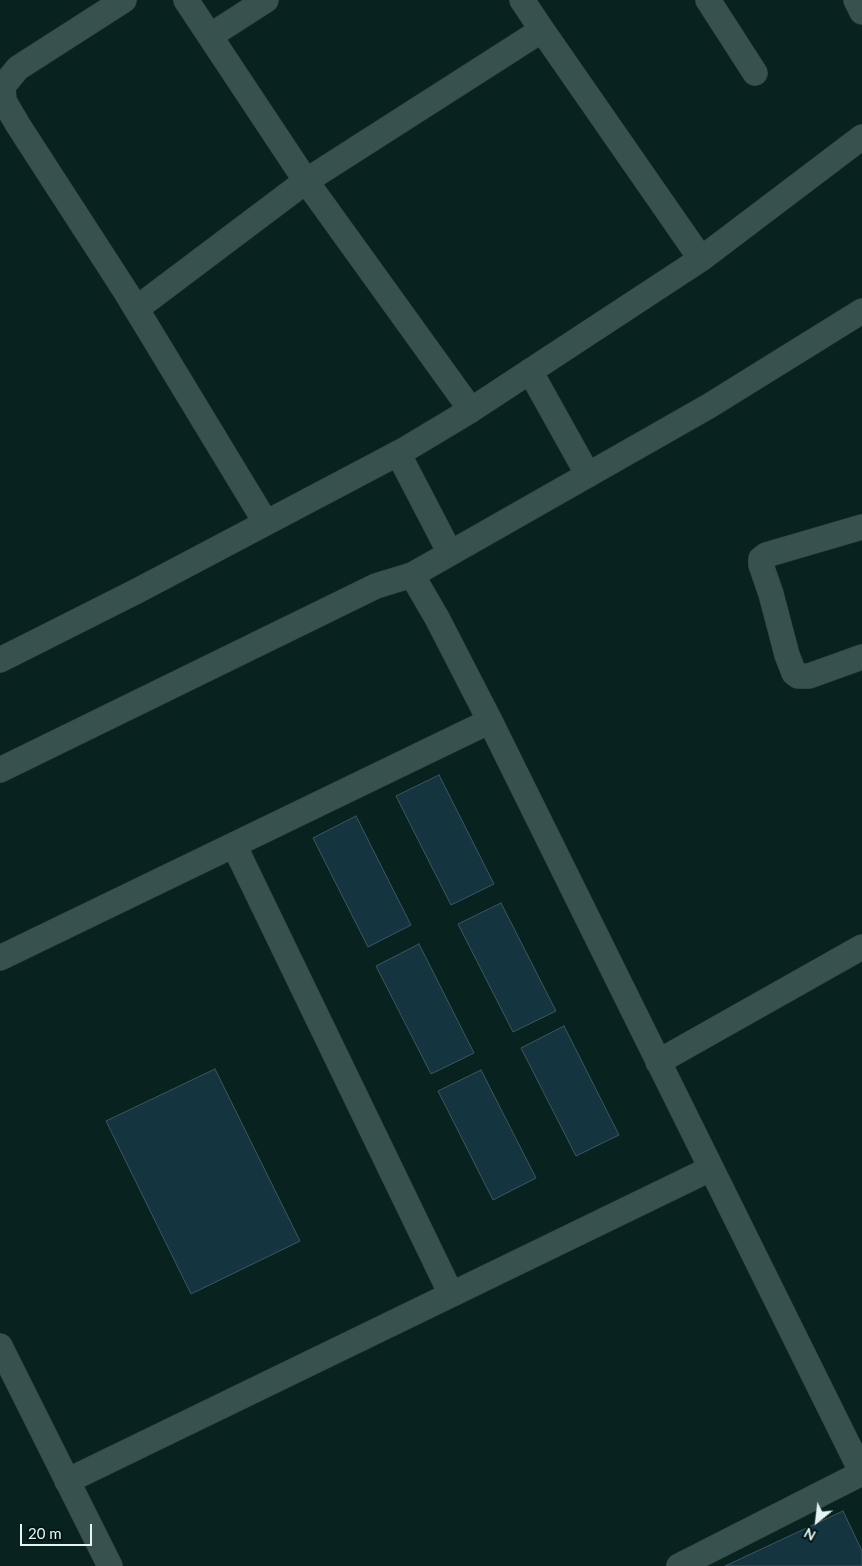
<!DOCTYPE html>
<html>
<head>
<meta charset="utf-8">
<style>
	body { margin:0 }
	#map { position:relative; width:862px; height:1566px; overflow:hidden; background:#082220; font-family:Lato,sans-serif }
	canvas { display:block }
	.north { position:absolute; left:792px; top:1496px; width:50px; height:50px; -webkit-text-stroke:4px #011817; paint-order:stroke; rotate:209deg; font-size:14px; font-weight:700; line-height:20px; text-align:center; color:#e6f5f3 }
	.north::after { content:''; display:block; margin:auto; width:18px; height:22px; background:#e6f5f3; clip-path:polygon(50% 0,100% 100%,50% 72%,0 100%) }
	.scale { position:absolute; left:20px; top:1524px; width:72px; height:22px; box-sizing:border-box; border:2px solid #e6f5f3; border-top:0; padding-left:6px; font-size:15px; line-height:18px; white-space:nowrap; color:#e6f5f3; -webkit-text-stroke:4px #011817; paint-order:stroke }
</style>
</head>
<body>
<div id="map">
<canvas width="862" height="1566"></canvas>
<div class="north">N</div>
<div class="scale">20 m</div>
</div>
<script>
const ctx = document.querySelector('canvas').getContext('2d');
ctx.lineJoin = 'round';
function paint(path, color) { ctx.fillStyle = color; ctx.fill(path, 'evenodd'); }
const toPath = rows => new Path2D(rows.map(r => 'M' + r).join(''));
function stroke(path, color, width, dash) { ctx.strokeStyle = color; ctx.lineWidth = width; ctx.lineCap = dash ? 'butt' : 'round'; ctx.setLineDash(dash || []); ctx.stroke(path); }
const building = toPath([
	[439,775,494,884,451,905,396,796,439,775],
	[356,816,411,925,368,947,313,838,356,816],
	[501,903,556,1011,513,1032,458,924,501,903],
	[419,944,474,1053,431,1074,376,966,419,944],
	[564,1026,619,1135,576,1156,521,1048,564,1026],
	[215,1069,300,1241,191,1294,106,1121,215,1069],
	[481,1070,536,1178,493,1200,438,1091,481,1070],
	[843,1511,862,1551,862,1566,725,1566,843,1511]
]);
const minor = toPath([
	[124,0,18,68,3,86,4,101,18,125,126,292,266,523],
	[186,0,306,181,471,410],
	[708,0,755,73],
	[856,0,862,12],
	[542,30,701,259],
	[210,36,266,0],
	[136,309,306,181,542,30,522,0],
	[530,371,588,475],
	[398,453,450,553],
	[862,527,766,555,761,559,761,565,771,594,787,655,794,673,798,676,809,676,862,657],
	[412,575,709,406,862,311],
	[0,660,137,591,406,449,471,410,701,259,862,137],
	[0,770,376,586,412,575,437,618,490,721,862,1473],
	[234,845,451,1294],
	[0,958,490,721],
	[658,1062,862,947],
	[0,1346,110,1566],
	[67,1481,710,1169],
	[679,1566,862,1473]
]);
paint(building, '#143540');
stroke(building, '#3f565e', 1);
stroke(minor, '#2e3a39', 26);
stroke(minor, '#37514e', 25);
</script>
</body>
</html>
